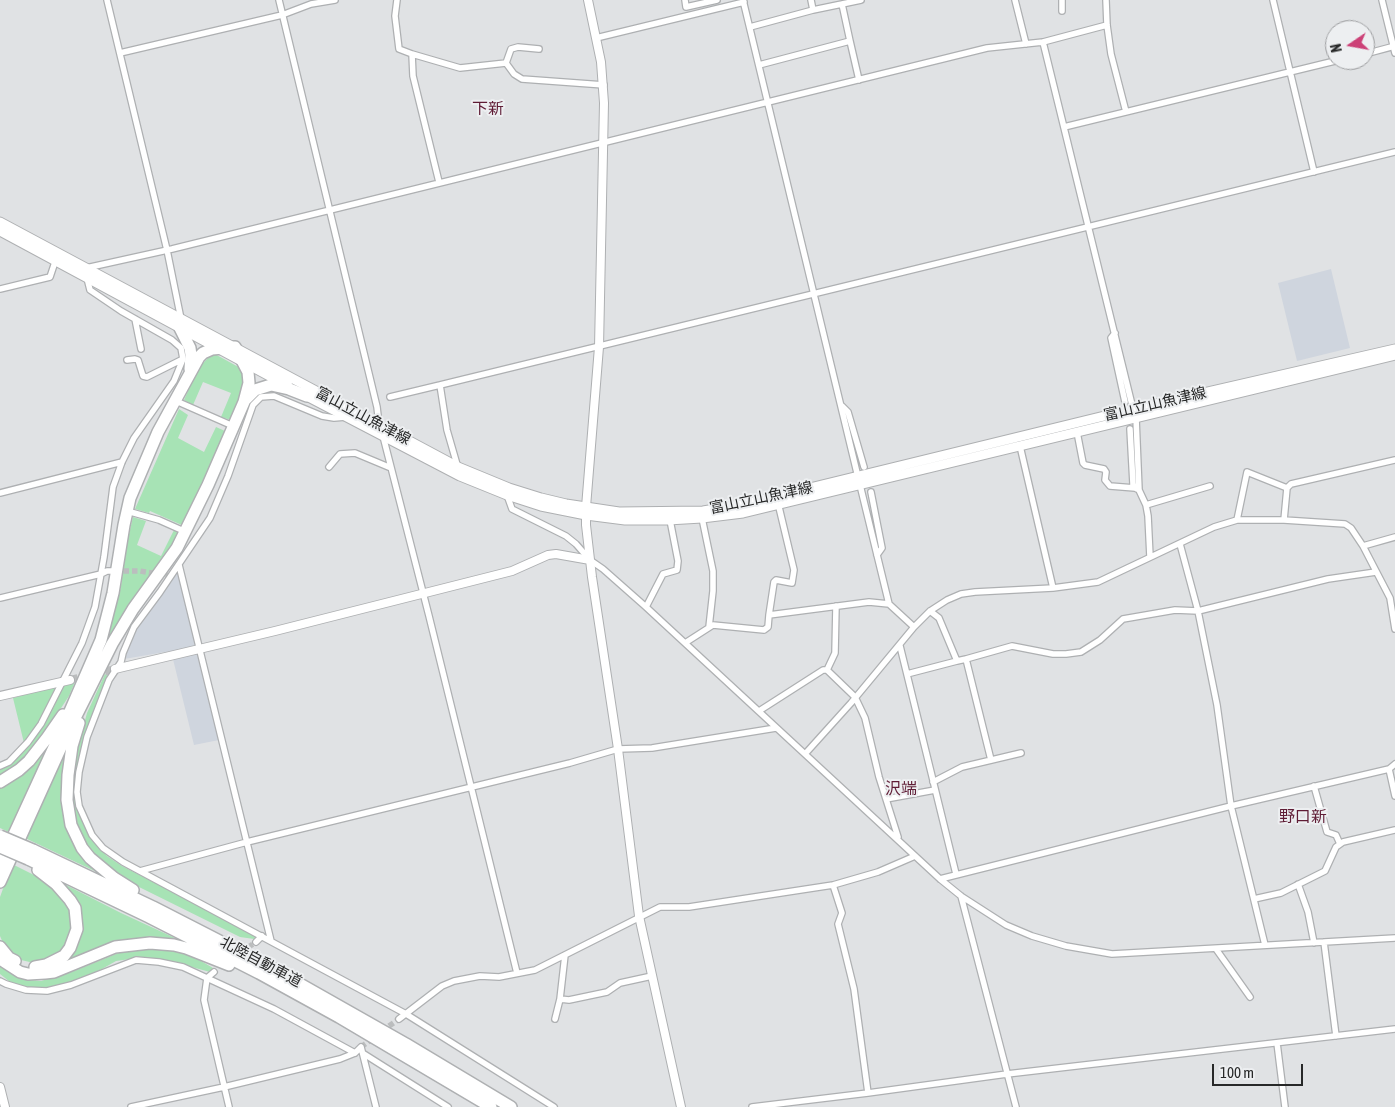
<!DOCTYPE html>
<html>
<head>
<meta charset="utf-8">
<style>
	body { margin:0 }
	#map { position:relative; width:1395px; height:1107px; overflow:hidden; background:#e0e2e4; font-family:"Asap Condensed",sans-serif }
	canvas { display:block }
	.north { position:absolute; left:1325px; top:20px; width:50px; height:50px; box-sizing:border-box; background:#edeff1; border:1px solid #9e9fa1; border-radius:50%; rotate:258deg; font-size:14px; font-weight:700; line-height:20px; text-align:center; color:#272828 }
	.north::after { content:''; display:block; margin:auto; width:18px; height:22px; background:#cc4177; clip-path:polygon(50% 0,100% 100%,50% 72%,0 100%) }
	.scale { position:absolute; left:1212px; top:1064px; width:91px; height:22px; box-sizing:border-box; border:2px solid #272828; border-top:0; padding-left:6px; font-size:15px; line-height:18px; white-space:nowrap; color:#272828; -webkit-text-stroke:4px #edeff1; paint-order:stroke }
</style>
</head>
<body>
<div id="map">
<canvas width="1395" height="1107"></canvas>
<div class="north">N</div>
<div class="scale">100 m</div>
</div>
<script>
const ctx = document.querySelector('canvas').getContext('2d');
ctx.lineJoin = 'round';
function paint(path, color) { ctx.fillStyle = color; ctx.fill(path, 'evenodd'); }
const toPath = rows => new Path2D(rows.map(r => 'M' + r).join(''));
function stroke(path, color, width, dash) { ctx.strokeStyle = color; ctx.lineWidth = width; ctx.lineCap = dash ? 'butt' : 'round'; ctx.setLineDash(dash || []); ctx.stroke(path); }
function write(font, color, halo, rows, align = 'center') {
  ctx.font = font + ' "Asap Condensed","Noto Sans JP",sans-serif'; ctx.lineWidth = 4; ctx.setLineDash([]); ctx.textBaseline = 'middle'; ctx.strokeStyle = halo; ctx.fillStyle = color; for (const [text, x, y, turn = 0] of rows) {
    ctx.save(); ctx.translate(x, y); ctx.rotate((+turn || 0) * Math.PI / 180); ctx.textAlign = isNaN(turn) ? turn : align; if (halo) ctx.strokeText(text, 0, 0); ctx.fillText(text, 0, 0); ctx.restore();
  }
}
const built = toPath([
	[1331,269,1350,348,1297,361,1278,283],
	[178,571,219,740,194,745,171,651,124,659,134,630]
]);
const green = toPath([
	[213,353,242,369,247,379,231,420,221,417,231,393,203,382,193,405,184,400,198,368],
	[179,409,188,415,178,438,204,452,216,427,225,431,184,526,150,511,149,513,135,509],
	[133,517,146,521,137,545,161,556,174,530,179,534,168,554,107,643,121,586,126,547],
	[105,674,108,676,88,727,78,766,79,797,83,821,93,841,107,856,122,866,257,935,254,939,240,937,137,886,109,869,98,859,86,843,78,827,73,812,72,788,78,746,87,713],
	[75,682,69,696,34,749,16,767,0,777,0,769,27,746,39,732,54,706,63,686],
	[58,685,37,726,24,743,13,698],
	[57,732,11,833,0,828,0,785],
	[69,741,63,798,101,874,25,838],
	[12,864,46,881,72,909,72,937,57,957,34,963,21,960,10,954,3,943,0,936,0,897],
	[64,884,121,913,175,938,149,938,56,968,75,950,82,932,81,913,76,899],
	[154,948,189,954,213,968,210,972,166,960,138,958,116,961,95,973,59,988,39,990,10,982,0,974,0,966,13,974,30,980,41,981,74,971,126,950]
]);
const minorTunnel = toPath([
	[115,571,140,571,168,576],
	[241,952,256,942],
	[382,1031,399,1019],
	[361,1047,375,1037]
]);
const tertiaryTunnel = toPath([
	[70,680,115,669]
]);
const minor = toPath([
	[107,0,167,250,181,319],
	[279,0,377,407,379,424],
	[397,0,395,16,399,49,412,54,413,76,439,182],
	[685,0,686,7,717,0],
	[743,0,858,477],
	[1015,0,1026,44],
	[1106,0,1107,25,1111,54,1126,112],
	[1273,0,1314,172],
	[1382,0,1395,53],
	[842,4,861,0],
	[813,10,842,4,850,41],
	[1062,11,1062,0],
	[750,27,813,10,811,0],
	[596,38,744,2],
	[1043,42,1107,25],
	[120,53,282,15,311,4,335,0],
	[412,54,460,68,506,63,511,49,518,47,539,49],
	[1365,54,1395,46],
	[506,63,514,74,522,79,604,85],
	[759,65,850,41,859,80],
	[1064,127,1339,60],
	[86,268,172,249,987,48,1043,42,1133,409],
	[0,289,50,277,55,262],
	[135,319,141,349],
	[1115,333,1111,338,1125,402],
	[127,360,135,359,138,360,143,376,147,377,183,359],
	[390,397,440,385],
	[176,401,233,426],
	[842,406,848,412,864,467],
	[346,417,334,418,322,416,274,396,261,397,253,405,228,476,210,518,160,592,134,627,123,653,121,662,109,680,87,737,79,772,77,792,79,806,92,835,103,848,123,862,406,1014,554,1107],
	[1136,418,1139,490,1146,505,1148,516,1150,557],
	[1130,429,1133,484,1135,488,1137,489],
	[1077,432,1083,463,1085,465,1104,469,1106,472,1105,480,1110,486,1135,488],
	[383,436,429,616,517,973],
	[1020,446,1053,588],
	[329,467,340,454,355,453,391,468],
	[458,468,447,430,440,385,1395,152],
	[860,485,889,604,914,627],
	[871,492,882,548,877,555],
	[0,493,122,462],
	[507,495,512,509,566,536,576,544,590,560,603,569,646,607,940,879,961,896,1006,925,1032,936,1066,946,1112,954,1395,938],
	[1146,505,1210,486],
	[127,511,159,520,186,532],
	[702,518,713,571,713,591,709,627],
	[1237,520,1247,472,1287,488],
	[1284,520,1287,488,1291,484,1395,460],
	[1180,544,1198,611,1217,705,1231,806,1265,945],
	[1363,546,1395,537],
	[179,565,271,941],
	[0,598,101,574,107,571,112,571],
	[646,607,663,574,677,570,678,561,670,520],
	[769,615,774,582,776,580,792,583,794,570,778,503],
	[685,643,713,625,764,630,768,627,769,615,869,602,889,604],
	[900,646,956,874],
	[966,659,1012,646,1053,654,1066,654,1081,652,1100,640,1123,619,1175,610,1198,611,1328,579,1376,572],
	[957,661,966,659,991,760],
	[827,670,855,697,865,718,879,777,898,837],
	[827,670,835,653,836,606],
	[907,674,957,661,939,618,930,611],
	[759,711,823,670,827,670],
	[805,754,851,703,914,627,930,611,947,600,961,594,975,592,1053,588,1098,582,1214,527,1237,520,1284,520,1345,524,1351,528,1363,546,1390,598,1395,629],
	[0,766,9,762,28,742,41,724,82,643,95,607,104,557,113,487,122,462,134,438,174,381,183,359,181,348,172,340,121,311,90,290,87,278],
	[1389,769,1395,796],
	[933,782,962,767,1021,753],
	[1314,786,1327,832,1336,835,1340,844],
	[886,799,935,790],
	[140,871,247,842,570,763,618,749,652,748,776,728],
	[940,879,1231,806,1389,769,1395,764],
	[1298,884,1308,912,1314,943],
	[833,885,842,913,838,924,854,989,868,1093],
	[961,896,1016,1107],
	[1254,899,1281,893,1325,871,1336,847,1343,842,1395,830],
	[256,942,262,936],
	[1324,942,1336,1036],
	[1216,949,1250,997],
	[214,972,207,978,204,1000,229,1107],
	[0,981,6,984,26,990,47,991,71,985,136,960,159,962,183,967,274,1009,355,1053],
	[560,999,565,955],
	[399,1019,442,986,454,981,480,976,499,977,535,970,660,907,689,907,833,885,878,872,915,856],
	[555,1019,560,999,569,1000,607,992,620,983,652,976],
	[1277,1043,1285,1107],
	[364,1054,448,1107],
	[131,1107,224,1087,340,1059,355,1053,361,1047,376,1107],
	[752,1107,868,1093,1007,1074,1395,1029]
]);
const tertiary = toPath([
	[588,0,601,62,604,103,599,347,586,507,586,525,592,577,618,749,639,916,681,1107],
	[115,669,275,631,512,571,548,555,556,554,590,560],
	[0,696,70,680],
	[0,1087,5,1107]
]);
const primary = toPath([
	[0,222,458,467,509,488,541,498,566,504,619,512,703,511,740,505,1133,409,1395,349],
	[0,231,288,386],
	[301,393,460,476,507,495,541,506,586,515,625,520,668,520,702,518,743,513,1395,355]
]);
const motorway = toPath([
	[180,328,190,348,191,355,190,369],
	[246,399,255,390,271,385,289,389,307,396],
	[79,723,72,746,68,775,67,800,71,825,82,848,90,858,114,878,133,890],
	[0,782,19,770,29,761,47,738,63,715],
	[33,850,153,907,270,967,406,1044,511,1107],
	[28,859,149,917,259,973,339,1017,491,1107],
	[0,865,61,732,101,640,113,593,124,525,130,498,158,432,199,357,203,353,212,349,235,347,248,372,249,383,244,402,208,485,177,548,133,609,112,644,66,736,0,882],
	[0,947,9,958,15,961],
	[0,959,20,972,28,974,45,973,54,972,115,947,150,943,174,945,186,948,229,965],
	[35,967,46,965,64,956,70,948,77,929,75,908,70,900,56,884,38,870]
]);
const motorwayBridge = toPath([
	[0,836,33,850],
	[0,847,28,859]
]);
const streetNames = [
	["富山立山魚津線",1155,404,-13],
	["富山立山魚津線",363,416,28],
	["富山立山魚津線",761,498,-12],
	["北陸自動車道",261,962,28]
];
const neighbourhoodNames = [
	["下新",488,109],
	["沢端",901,789],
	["野口新",1303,817]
];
paint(built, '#cfd5de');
paint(green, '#a7e3b5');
stroke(minorTunnel, '#bbbdbe', 5.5, [5.5, 3]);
stroke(tertiaryTunnel, '#bbbdbe', 8, [8, 4]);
stroke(minor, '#aeb0b2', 8);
stroke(tertiary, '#aeb0b2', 10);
stroke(primary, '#aeb0b2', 11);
stroke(motorway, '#aeb0b2', 14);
stroke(minor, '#fff', 5.5);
stroke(tertiary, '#fff', 8);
stroke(primary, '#fff', 9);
stroke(motorway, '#fff', 11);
stroke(motorwayBridge, '#aeb0b2', 14, []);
stroke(motorwayBridge, '#fff', 11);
write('15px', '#272828', '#edeff1', streetNames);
write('16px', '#5f1c35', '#edeff1', neighbourhoodNames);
</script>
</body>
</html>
